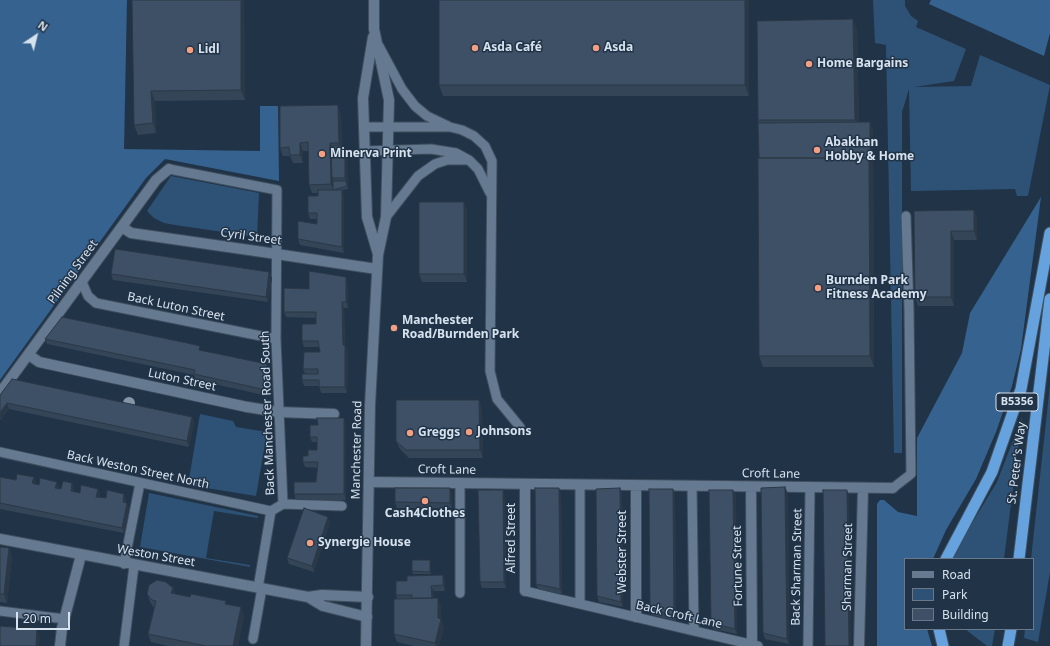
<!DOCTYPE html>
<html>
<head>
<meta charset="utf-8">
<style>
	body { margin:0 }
	#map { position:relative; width:1050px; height:646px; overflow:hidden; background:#213347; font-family:"Noto Sans",sans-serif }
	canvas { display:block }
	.legend { position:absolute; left:904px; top:558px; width:130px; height:72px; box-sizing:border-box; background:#213347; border:1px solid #6a798a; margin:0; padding:5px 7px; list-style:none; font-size:12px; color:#d7e2ef }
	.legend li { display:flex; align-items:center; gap:8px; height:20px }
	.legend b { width:20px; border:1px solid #6a798a }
	.north { position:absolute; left:16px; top:16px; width:40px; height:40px; -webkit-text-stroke:3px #213347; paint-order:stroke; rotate:35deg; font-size:11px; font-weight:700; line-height:16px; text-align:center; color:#d7e2ef }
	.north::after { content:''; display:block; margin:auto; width:14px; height:18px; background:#d7e2ef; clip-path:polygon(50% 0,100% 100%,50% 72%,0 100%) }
	.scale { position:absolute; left:16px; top:612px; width:54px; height:18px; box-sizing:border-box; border:2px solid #d7e2ef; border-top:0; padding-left:5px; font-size:12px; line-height:14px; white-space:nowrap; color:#d7e2ef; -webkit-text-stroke:3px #213347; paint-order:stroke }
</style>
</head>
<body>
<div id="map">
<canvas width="1050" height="646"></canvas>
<ul class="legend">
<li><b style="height:5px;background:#657a90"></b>Road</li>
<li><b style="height:11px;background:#2e5276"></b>Park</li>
<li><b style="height:11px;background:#3d5065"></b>Building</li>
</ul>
<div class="north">N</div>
<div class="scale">20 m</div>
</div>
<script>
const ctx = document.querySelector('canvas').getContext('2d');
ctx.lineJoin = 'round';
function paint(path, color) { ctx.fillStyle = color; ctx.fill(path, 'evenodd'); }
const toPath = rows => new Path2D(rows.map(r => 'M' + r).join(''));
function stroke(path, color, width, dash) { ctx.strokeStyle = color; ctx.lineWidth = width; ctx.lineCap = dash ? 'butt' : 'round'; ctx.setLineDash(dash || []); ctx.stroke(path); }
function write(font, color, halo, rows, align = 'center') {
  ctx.font = font + ' "Noto Sans",sans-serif'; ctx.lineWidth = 3; ctx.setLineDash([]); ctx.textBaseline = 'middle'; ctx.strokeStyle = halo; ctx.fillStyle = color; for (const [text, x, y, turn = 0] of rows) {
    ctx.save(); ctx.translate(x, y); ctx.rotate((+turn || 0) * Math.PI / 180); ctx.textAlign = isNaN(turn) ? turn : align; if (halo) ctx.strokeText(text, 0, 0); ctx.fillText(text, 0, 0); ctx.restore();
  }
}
const green = toPath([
	[873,0,905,0,905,6,911,16,918,21,916,27,966,49,954,81,914,87,971,86,980,55,1050,85,1028,196,1017,196,1015,189,911,191,909,89,902,112,902,453,894,453,886,45,875,43],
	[171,176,259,193,257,237,175,225,164,223,154,218,147,211],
	[1050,385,1050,572,1038,642,1024,638,1025,629,1033,629,1033,559,1031,559],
	[200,414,233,421,236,427,267,432,256,496,188,485],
	[1022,417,1004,559,953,559,957,548,997,482],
	[149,493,258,516,258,518,214,511,206,558,250,565,250,567,140,547],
	[965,629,995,629,992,646,987,646]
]);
const forest = toPath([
	[0,0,127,0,124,149,260,151,260,106,278,106,279,181,165,159,146,178,0,380],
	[931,0,1050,0,1050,33,1044,56,929,4],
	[1041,197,1021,349,1012,386,996,432,976,479,946,530,933,559,905,559,905,629,927,629,932,646,877,646,877,504,880,500,884,500,898,512,917,516,917,438,962,353,970,313]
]);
const service = toPath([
	[379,46,402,89,415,106,427,116,448,126],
	[364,127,450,127,462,130,474,136,485,146,492,161,490,371,497,399,520,427],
	[365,151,431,149,456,153,469,160,478,169,490,193],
	[169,169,277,190,276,339,283,504,271,511,258,588],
	[386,217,418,176,435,164,447,160,466,160],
	[82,282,88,296,96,303,276,339],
	[0,452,271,511],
	[580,485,580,604],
	[692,486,694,631],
	[893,488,911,474,909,310,906,216],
	[283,504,342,506],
	[124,564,140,483],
	[525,591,758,646],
	[460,593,460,484],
	[0,611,65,619],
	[253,639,262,588],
	[124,646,134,566],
	[808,646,810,488]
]);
const pedestrian = toPath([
	[122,227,131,233,256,251],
	[29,355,39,362,247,407]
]);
const minor = toPath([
	[256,251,377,269],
	[0,393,156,180,169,169],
	[247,407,279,412,334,414],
	[369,482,893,488],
	[525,484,525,591],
	[636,486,636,617],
	[751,487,752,645],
	[60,646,62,628,81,555],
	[859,646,863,488]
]);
const tertiary = toPath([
	[0,539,308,597,322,595,368,597],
	[308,597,323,606,367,617]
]);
const secondary = toPath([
	[373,37,363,98,367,217,378,254],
	[366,646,370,405,378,255,386,217,389,100,374,29,374,0]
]);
const trunk = toPath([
	[946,559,992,472,1021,389,1050,233],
	[1019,559,1050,299],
	[939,629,943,646],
	[1008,646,1011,629]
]);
const trees = [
	[129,403]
];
const wall = toPath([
	[132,0,244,0,245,100,155,101,156,133,138,135,134,125],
	[439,0,749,0,749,96,443,96,439,85],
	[857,30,859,122,873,130,874,367,763,367,759,356,759,158,758,123,758,120],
	[341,114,342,148,345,151,347,156,348,189,342,190,344,196,344,253,300,245,298,239,317,224,317,219,310,219,308,213,318,196,318,193,312,193,309,185,309,151,303,151,303,163,293,163,290,156,283,156,280,148],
	[464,202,467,210,467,282,422,282,419,274],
	[974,210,977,219,977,240,954,240,954,306,918,306,915,297,914,211],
	[269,272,272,278,268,302,113,280,111,274],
	[348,283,348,308,344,308,345,345,348,351,347,393,321,393,319,386,304,386,302,380,305,374,303,369,320,352,319,347,304,347,302,341,316,324,316,318,286,317,284,312,309,289],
	[45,339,202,351,269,370,268,396,196,380,194,375,47,344],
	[0,395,192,417,194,422,189,447,9,409,1,420,0,419],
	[479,400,482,409,483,458,409,458,400,449,396,441],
	[346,424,346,500,296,500,294,494,316,482,318,468,305,467,303,462,308,456,317,450,317,442,312,442,310,437],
	[0,477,16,480,34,477,36,483,35,484,59,487,59,489,61,489,72,483,74,489,74,492,80,493,98,489,100,494,100,497,106,498,126,500,126,503,127,503,129,509,124,533,0,509],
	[620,488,622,494,623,607,599,602,597,596],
	[673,489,675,494,676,621,652,615,650,609],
	[788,493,789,644,765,639,763,633],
	[452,494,452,508,397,508,395,502],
	[561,494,562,595,538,589,536,584],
	[505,495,506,588,482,588,480,582],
	[736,495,737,634,713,629,711,623],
	[330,522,314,572,289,564,287,558],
	[0,547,9,548,12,556,7,603,0,602],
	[430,560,431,563,431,574,413,574,412,571],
	[443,575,445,581,445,591,434,591,434,598,441,606,441,620,444,627,439,646,414,646,397,642,394,634,397,599,396,595,407,581],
	[173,588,175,594,241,607,244,616,238,646,168,646,151,642,148,634,154,608,150,602,147,594]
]);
const shadedWall = toPath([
	[241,0,244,0,245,100,241,90],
	[745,0,749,0,749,96,745,85],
	[853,19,857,30,859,131,855,120],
	[151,91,155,101,156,133,153,123],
	[338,105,341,114,342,151,339,143],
	[870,122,873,130,874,367,870,356,869,158],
	[300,143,303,151,303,163,300,155],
	[330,143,333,151,332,178,334,183,333,190,331,184],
	[345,151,347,156,348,189,345,178],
	[342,190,344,196,344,253,342,247],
	[464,202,467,210,467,282,464,274],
	[974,210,977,219,977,240,974,231],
	[951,231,954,240,954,306,951,297],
	[269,272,272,278,268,302,266,297],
	[346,277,348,283,348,308,346,302],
	[342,302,344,308,345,351,343,345],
	[345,345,348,351,347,393,345,387],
	[267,364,269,370,268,396,266,390],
	[479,400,482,409,483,458,480,450],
	[7,403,9,409,1,420,0,417,0,413],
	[192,417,194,422,189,447,187,441],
	[344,418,346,424,346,500,344,494],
	[34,477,36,483,35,489,32,483],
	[57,482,59,487,58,494,55,488],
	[72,483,74,489,73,497,71,491],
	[785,487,788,493,789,644,787,639],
	[450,488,452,494,452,508,450,503],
	[559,488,561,494,562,595,560,589],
	[620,488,622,494,623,607,621,602],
	[98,489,100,494,99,502,96,497],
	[673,489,675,494,676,621,674,615],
	[503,490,505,495,506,588,504,582],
	[733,490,736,495,737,634,735,629],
	[847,490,849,496,851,646,849,646],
	[124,494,126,500,125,508,123,502],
	[127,503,129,509,124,533,122,528],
	[328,517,330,522,314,572,312,566],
	[9,548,12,556,7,603,4,594],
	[430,560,431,563,431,574,430,572],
	[443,575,445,581,445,591,443,585],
	[431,586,434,591,434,606,432,601],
	[173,588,176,596,171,593],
	[438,598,441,606,441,620,444,627,439,646,436,646,435,643,438,618],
	[241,607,244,616,238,646,233,646],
	[37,629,40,638,39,646,36,646]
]);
const building = toPath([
	[132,0,241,0,241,90,151,91,153,123,134,125,132,0],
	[439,0,745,0,745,85,439,85,439,0],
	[853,19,855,120,758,120,757,21,853,19],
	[338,105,339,143,330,143,331,184,309,185,308,142,300,143,300,155,290,155,289,147,280,148,280,106,338,105],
	[870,122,870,160,869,158,759,158,758,123,870,122],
	[340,145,345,151,345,178,332,178,331,146,340,145],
	[758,158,869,158,870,356,759,356,758,158],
	[333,181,346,181,347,186,333,190,333,181],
	[318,190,342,190,342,247,298,239,298,221,317,224,317,213,308,213,308,196,318,196,318,190],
	[419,202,464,202,464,274,419,274,419,202],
	[974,210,974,231,951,231,951,297,915,297,914,211,974,210],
	[115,249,269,272,266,297,111,274,115,249],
	[309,271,346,277,346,302,342,302,343,345,345,345,345,387,319,387,319,380,302,380,302,374,318,374,318,369,303,369,304,352,320,352,318,341,302,341,302,324,316,324,316,312,284,312,284,288,309,289,309,271],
	[62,317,187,343,200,346,199,350,267,364,266,390,194,374,195,370,45,339,62,317],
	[12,379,192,417,187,441,7,403,0,413,0,395,12,379],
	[396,400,479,400,480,450,406,450,396,441,396,400],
	[317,418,344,418,344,494,294,494,294,482,316,482,318,462,303,462,303,456,308,456,308,450,317,450,317,437,310,437,310,425,318,425,317,418],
	[17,474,34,477,32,483,35,484,39,485,40,478,57,482,55,488,61,489,63,481,72,483,71,491,80,493,81,485,98,489,96,497,106,498,107,490,124,494,123,502,127,503,122,528,0,503,0,477,16,480,17,474],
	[785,487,787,639,763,633,761,488,785,487],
	[395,488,450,488,450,503,395,502,395,488],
	[535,488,559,488,560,589,536,584,535,488],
	[620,488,621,602,597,596,596,489,620,488],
	[649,489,673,489,674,615,650,609,649,489],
	[478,490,503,490,504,582,480,582,478,490],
	[709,490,733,490,735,629,711,623,709,490],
	[823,490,847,490,849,646,825,646,823,490],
	[304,508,328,517,312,566,287,558,304,508],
	[0,547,9,548,4,594,0,594,0,547],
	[412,560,430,560,430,572,412,571,412,560],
	[443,575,443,585,431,586,432,598,412,598,412,595,396,595,396,581,407,581,407,576,443,575],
	[157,580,166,582,173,588,171,593,190,597,191,594,226,601,225,604,241,607,233,646,206,646,148,634,156,601,152,600,147,594,149,585,157,580],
	[438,598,438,618,441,619,435,643,394,634,394,599,438,598],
	[0,626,37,629,36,646,0,646,0,626]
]);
const markers = [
	[475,48,4,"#f39f82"],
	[596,48,4,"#f39f82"],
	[190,50,4,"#f39f82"],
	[809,64,4,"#f39f82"],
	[817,150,4,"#f39f82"],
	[322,154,4,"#f39f82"],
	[818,288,4,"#f39f82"],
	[394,328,4,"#f39f82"],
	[469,432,4,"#f39f82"],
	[410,433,4,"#f39f82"],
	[425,501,4,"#f39f82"],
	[310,543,4,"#f39f82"]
];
const shields = [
	[1017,402,42]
];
const shieldNames = [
	["B5356",1017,402]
];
const poiNames = [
	["Asda Café",483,48],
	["Asda",604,48],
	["Lidl",198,50],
	["Home Bargains",817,64],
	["Abakhan",825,143],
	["Hobby & Home",825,157],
	["Minerva Print",330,154],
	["Burnden Park",826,281],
	["Fitness Academy",826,295],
	["Manchester",402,321],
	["Road/Burnden Park",402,335],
	["Johnsons",477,432],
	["Greggs",418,433],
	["Cash4Clothes",425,514,"center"],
	["Synergie House",318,543]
];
const streetNames = [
	["Cyril Street",251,237,8],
	["Pilning Street",73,272,-54],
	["Back Luton Street",176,307,12],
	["Luton Street",182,380,12],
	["Back Manchester Road South",268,413,-92],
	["Manchester Road",357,450,-89],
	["St. Peter's Way",1017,463,-83],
	["Back Weston Street North",138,470,12],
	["Croft Lane",447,470,1],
	["Croft Lane",771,474,1],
	["Alfred Street",512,538,-90],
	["Webster Street",623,552,-90],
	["Weston Street",156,556,10],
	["Fortune Street",738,566,-91],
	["Back Sharman Street",797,567,-89],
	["Sharman Street",848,567,-89],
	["Back Croft Lane",679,615,13]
];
paint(green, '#2e5276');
paint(forest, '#36628f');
stroke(service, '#3f4f5f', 11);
stroke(pedestrian, '#3f4f5f', 12);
stroke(minor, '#3f4f5f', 12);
stroke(tertiary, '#3f4f5f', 12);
stroke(secondary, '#3f4f5f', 12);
stroke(trunk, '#3f4f5f', 13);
stroke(service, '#657a90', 9);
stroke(pedestrian, '#657a90', 10);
stroke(minor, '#657a90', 10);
stroke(tertiary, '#657a90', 10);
stroke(secondary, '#657a90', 10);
stroke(trunk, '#66a2de', 11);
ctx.fillStyle = '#8695a6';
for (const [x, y] of trees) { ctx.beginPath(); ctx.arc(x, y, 6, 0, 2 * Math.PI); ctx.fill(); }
paint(wall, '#344557');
paint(shadedWall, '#2b3847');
paint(building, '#3d5065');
stroke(building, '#2b3847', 1);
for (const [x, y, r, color] of markers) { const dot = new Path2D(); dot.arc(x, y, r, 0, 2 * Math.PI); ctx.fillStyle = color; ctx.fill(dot); stroke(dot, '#213347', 1.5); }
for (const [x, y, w] of shields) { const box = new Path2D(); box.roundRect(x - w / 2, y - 9, w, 18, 3); ctx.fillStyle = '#213347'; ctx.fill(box); stroke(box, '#d7e2ef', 1); }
write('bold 11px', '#d7e2ef', null, shieldNames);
write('bold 12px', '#d7e2ef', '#213347', poiNames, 'left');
write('12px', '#d7e2ef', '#213347', streetNames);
</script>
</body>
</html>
